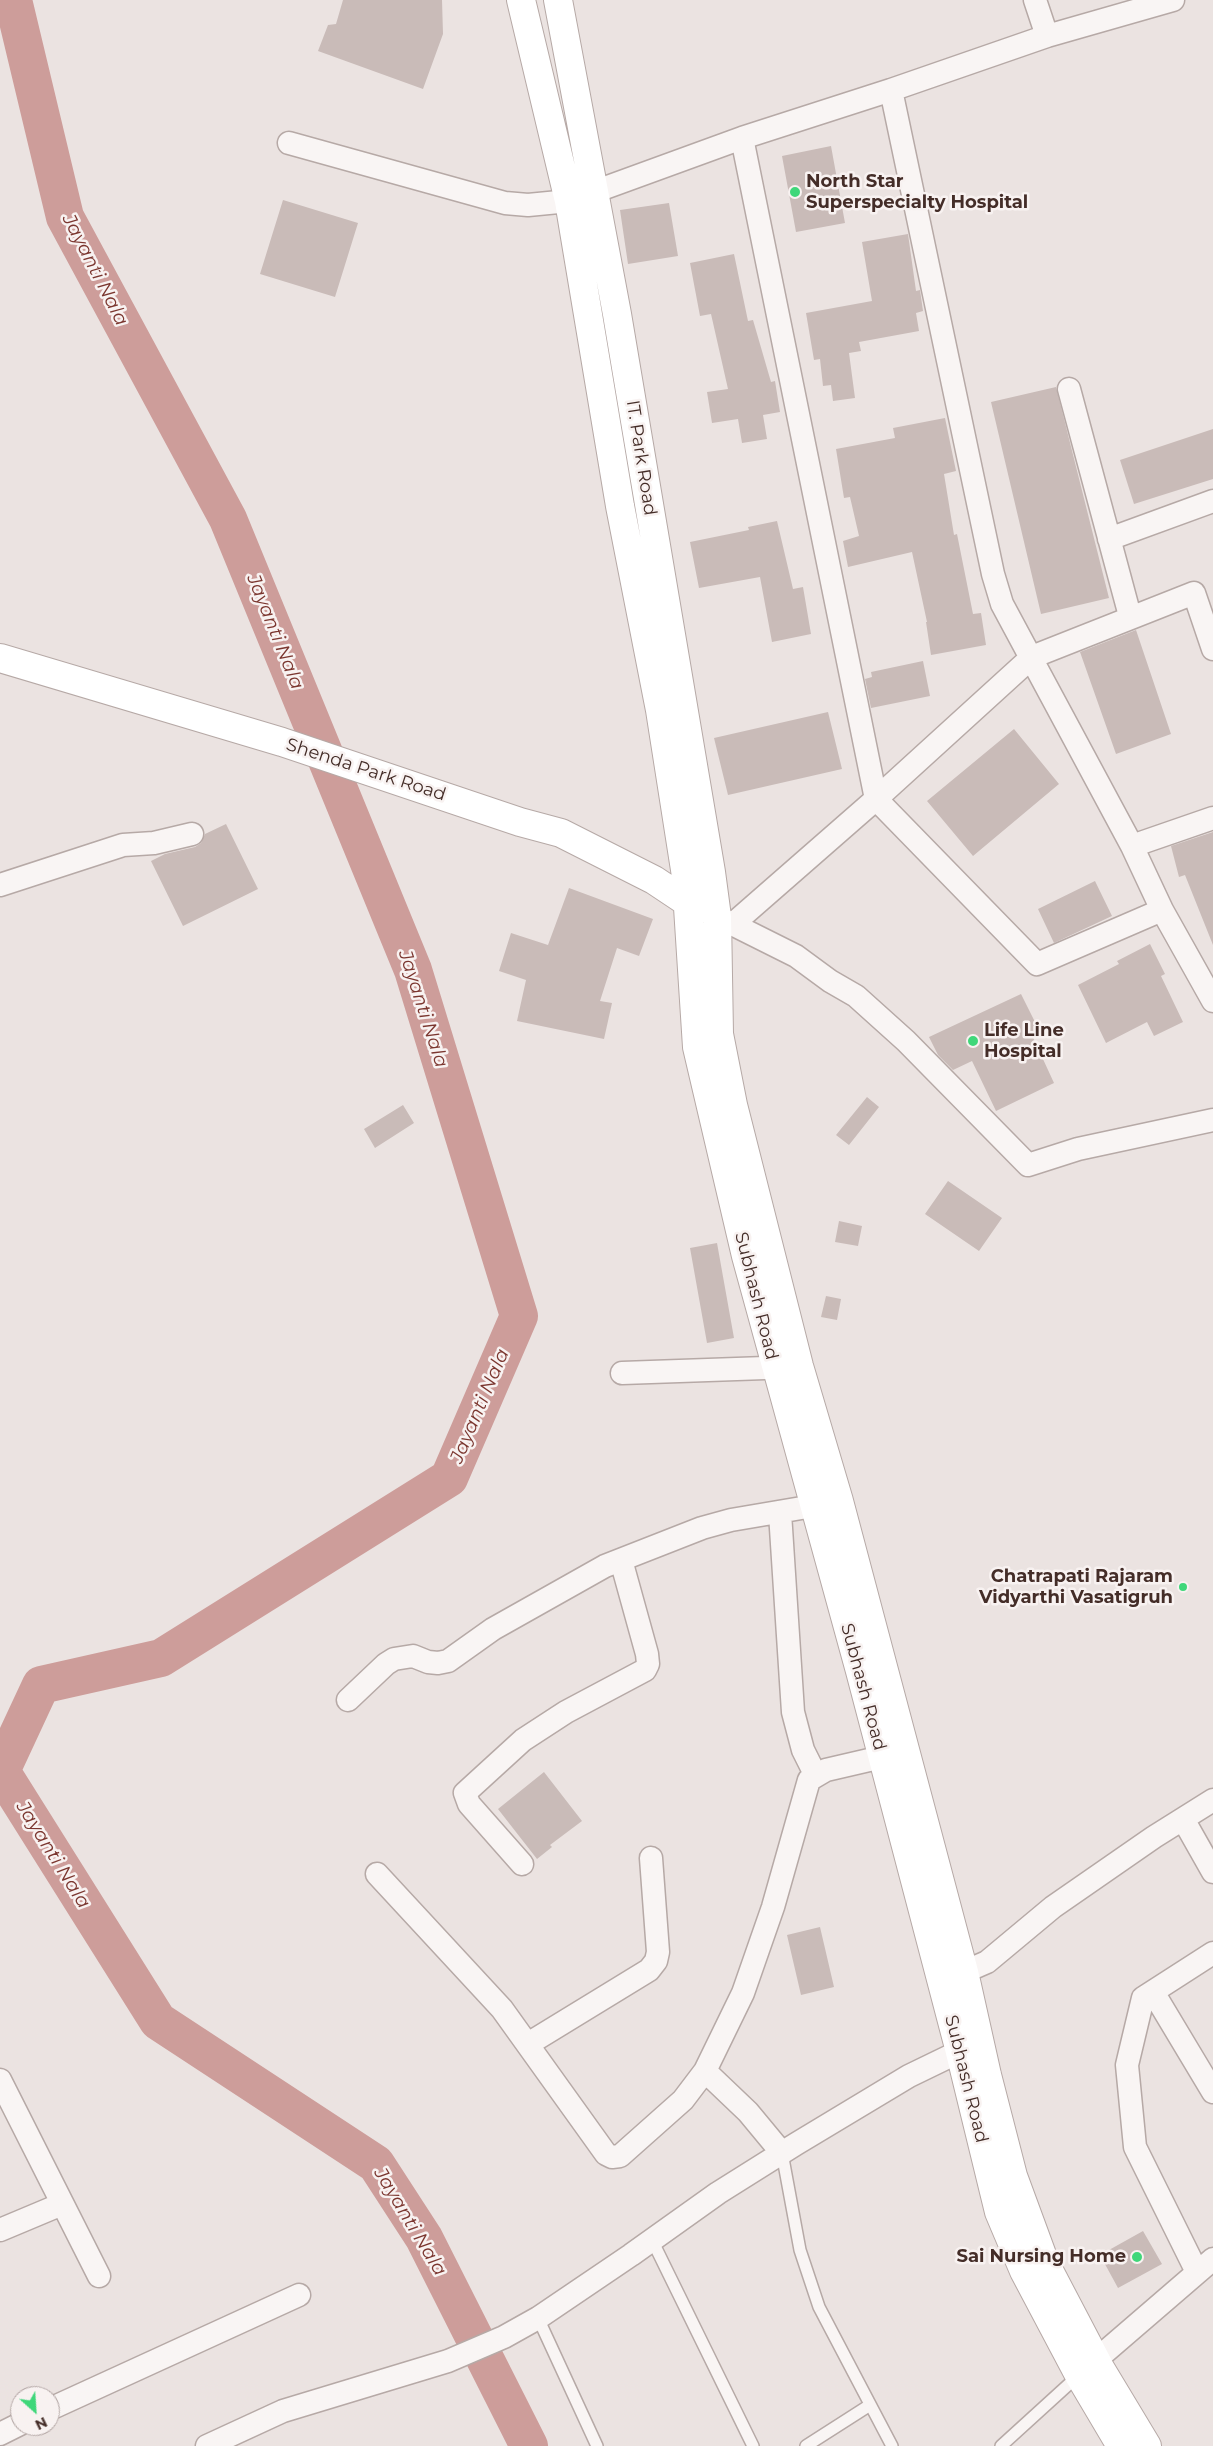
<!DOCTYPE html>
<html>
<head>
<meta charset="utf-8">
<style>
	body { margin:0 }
	#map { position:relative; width:1213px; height:2446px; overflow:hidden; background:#ebe3e1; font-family:Montserrat,sans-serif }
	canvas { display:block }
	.north { position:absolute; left:10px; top:2386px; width:50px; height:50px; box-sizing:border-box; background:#f8f2f1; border:1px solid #b0a3a1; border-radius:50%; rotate:154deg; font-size:14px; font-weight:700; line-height:20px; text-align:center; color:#442d28 }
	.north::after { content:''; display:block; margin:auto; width:18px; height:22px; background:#3fd77a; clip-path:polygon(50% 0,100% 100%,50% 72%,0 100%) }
</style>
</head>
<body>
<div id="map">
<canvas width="1213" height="2446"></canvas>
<div class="north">N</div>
</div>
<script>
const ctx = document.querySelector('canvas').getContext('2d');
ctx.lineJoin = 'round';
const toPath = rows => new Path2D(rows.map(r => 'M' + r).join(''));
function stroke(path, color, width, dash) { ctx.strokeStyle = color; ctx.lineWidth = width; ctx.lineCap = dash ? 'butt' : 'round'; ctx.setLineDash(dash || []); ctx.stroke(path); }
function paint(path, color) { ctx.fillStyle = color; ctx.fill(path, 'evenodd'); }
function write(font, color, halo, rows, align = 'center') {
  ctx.font = font + ' Montserrat,sans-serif'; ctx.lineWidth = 5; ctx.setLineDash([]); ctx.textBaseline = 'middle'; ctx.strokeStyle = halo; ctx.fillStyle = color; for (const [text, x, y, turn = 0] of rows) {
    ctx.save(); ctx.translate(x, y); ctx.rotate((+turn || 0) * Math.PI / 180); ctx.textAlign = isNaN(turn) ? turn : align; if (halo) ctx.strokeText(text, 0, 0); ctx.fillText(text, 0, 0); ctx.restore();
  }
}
const river = toPath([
	[13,0,65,217,228,519,413,970,519,1316,449,1478,161,1658,41,1685,1,1771,158,2021,376,2164,424,2238,529,2446]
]);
const building = toPath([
	[343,0,442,0,443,34,423,89,318,51,328,25,336,24],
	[831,146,845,223,796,232,782,156],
	[283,200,358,223,335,297,260,274],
	[669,203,678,256,628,264,620,210],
	[908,234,916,291,920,290,923,311,916,313,919,331,859,342,861,351,849,353,855,398,833,401,831,385,823,386,820,359,814,360,806,313,872,301,862,242],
	[734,254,748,321,753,320,771,382,775,381,780,412,763,415,767,439,742,443,738,419,712,423,707,392,728,389,711,314,700,316,690,263],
	[1056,387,1109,598,1041,614,991,402],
	[945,418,956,471,944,474,954,535,957,534,973,614,981,613,986,645,931,655,926,622,927,622,912,552,848,567,843,541,859,536,850,497,844,498,836,449,895,438,893,428],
	[1213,429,1213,479,1134,504,1120,460],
	[777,521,793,589,803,587,811,634,772,642,760,577,699,588,690,542,749,530,748,527],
	[1136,630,1171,734,1116,754,1080,652],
	[923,661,930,696,871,708,865,679,872,677,871,672],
	[828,712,842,769,728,795,714,738],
	[1014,729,1059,784,973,856,927,801],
	[226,824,258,889,183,926,151,861,165,854,195,847,201,843,205,834],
	[1213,832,1213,945,1185,875,1179,877,1171,846],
	[1095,881,1112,916,1054,943,1038,909],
	[569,888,653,919,639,956,617,948,600,1001,612,1003,604,1039,517,1021,526,980,499,971,511,933,548,945],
	[1150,944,1165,974,1161,976,1183,1022,1154,1036,1147,1022,1106,1043,1078,985,1119,964,1117,961],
	[1021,994,1039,1030,1031,1033,1054,1083,996,1111,972,1061,953,1070,938,1055,929,1037],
	[867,1097,879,1107,849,1145,836,1135],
	[403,1105,414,1123,375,1148,364,1129],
	[948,1181,1002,1218,979,1251,925,1214],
	[839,1221,862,1226,858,1246,835,1242],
	[717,1243,734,1338,707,1343,690,1248],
	[826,1296,841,1299,837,1320,821,1317],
	[544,1772,582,1821,550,1845,552,1847,537,1859,498,1809],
	[820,1927,834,1987,801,1995,787,1935],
	[1143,2231,1162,2264,1118,2288,1100,2255]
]);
const service = toPath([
	[782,2153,800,2250,819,2307,892,2446],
	[652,2240,753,2446],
	[538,2318,597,2446],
	[806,2446,870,2405],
	[1001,2446,1079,2375]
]);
const minor = toPath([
	[1047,36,1173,0],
	[891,90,1047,36,1035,0],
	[289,143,505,203,528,205,569,201,742,138,891,90,993,574,1002,604,1132,846,1162,910,1213,1001],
	[1069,389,1130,616],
	[1109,539,1213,501],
	[1132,846,1213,818],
	[0,885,123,845,154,843,192,834],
	[1162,910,1037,964,876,799,1032,657,1194,593,1213,649],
	[720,918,796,956,830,981,856,996,906,1041,1028,1165,1078,1149,1213,1120],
	[733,924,876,799,742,138],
	[622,1373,794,1367],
	[780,1513,793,1712,803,1750,815,1774],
	[348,1700,386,1664,394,1659,413,1656,428,1662,438,1663,448,1661,493,1629,605,1566,702,1528,731,1520,831,1503],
	[1183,1819,1213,1872],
	[522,1864,469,1804,465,1793,523,1740,566,1712,645,1670,648,1664,647,1654,621,1560],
	[377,1874,502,2009,606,2154,612,2157,620,2156,683,2100,705,2071,743,1993,773,1907,809,1780,826,1770,882,1757],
	[964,1972,987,1962,1053,1907,1154,1837,1213,1800],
	[1153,1992,1213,2092],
	[528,2044,649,1970,656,1961,658,1952,651,1858],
	[705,2071,748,2112,782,2153],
	[0,2080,99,2276],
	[0,2230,62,2204],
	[1197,2272,1135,2147,1127,2065,1143,1998,1213,1953],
	[1083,2371,1213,2259],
	[50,2409,299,2295],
	[0,2434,20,2424],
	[207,2446,283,2411,448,2361,504,2337,538,2318,631,2255,718,2193,796,2144,909,2076,975,2044]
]);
const secondary = toPath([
	[521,0,569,201,620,506,660,710,686,876,697,1047,746,1256,860,1671,958,2044,999,2212,1024,2271,1079,2375,1121,2446],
	[558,0,617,314,711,872,717,917,719,1034,733,1105,799,1366,839,1501,964,1972,987,2075,1013,2176,1045,2263,1100,2368,1147,2446],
	[0,658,282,742,520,822,561,833,654,880,687,902,700,908]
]);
const markers = [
	[795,192,6,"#3fd77a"],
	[973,1041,6,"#3fd77a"],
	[1183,1587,5,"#3fd77a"],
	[1137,2257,6,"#3fd77a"]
];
const poiNames = [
	["North Star",806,182],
	["Superspecialty Hospital",806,203],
	["Life Line",984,1031],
	["Hospital",984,1052],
	["Chatrapati Rajaram",1173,1577,"right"],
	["Vidyarthi Vasatigruh",1173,1598,"right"],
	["Sai Nursing Home",1126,2257,"right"]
];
const streetNames = [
	["IT. Park Road",641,458,81],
	["Shenda Park Road",366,770,18],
	["Subhash Road",756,1296,76],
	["Subhash Road",863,1687,75],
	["Subhash Road",966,2079,76]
];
const waterNames = [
	["Jayanti Nala",95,270,63],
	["Jayanti Nala",275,632,68],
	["Jayanti Nala",423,1009,72],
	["Jayanti Nala",480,1406,-67],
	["Jayanti Nala",53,1855,58],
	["Jayanti Nala",410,2222,59]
];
stroke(river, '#cd9d9a', 38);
paint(building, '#c9bbb8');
stroke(service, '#b6a9a6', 14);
stroke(minor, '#b6a9a6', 25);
stroke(secondary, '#b6a9a6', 30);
stroke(service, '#f9f5f4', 11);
stroke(minor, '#f9f5f4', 22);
stroke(secondary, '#fff', 28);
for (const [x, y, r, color] of markers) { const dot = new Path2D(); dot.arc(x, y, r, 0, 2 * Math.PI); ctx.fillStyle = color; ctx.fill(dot); stroke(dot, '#f8f2f1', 2); }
write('bold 18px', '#442d28', '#f8f2f1', poiNames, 'left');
write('18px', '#442d28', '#f8f2f1', streetNames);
write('italic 19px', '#7b362f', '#f8f2f1', waterNames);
</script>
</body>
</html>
